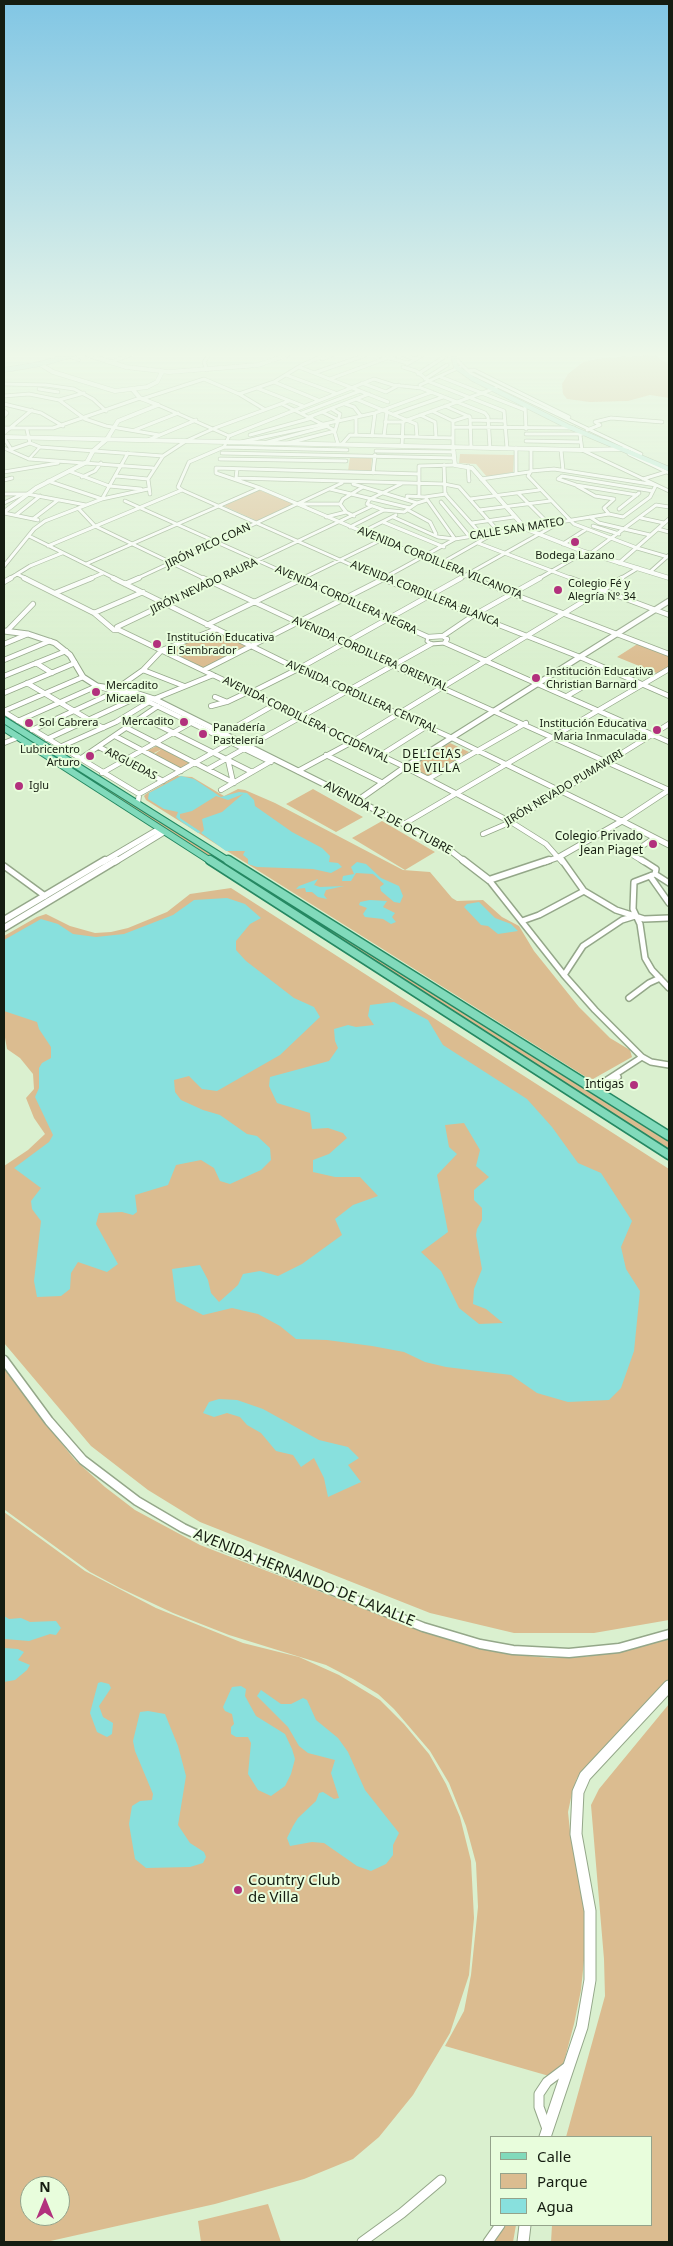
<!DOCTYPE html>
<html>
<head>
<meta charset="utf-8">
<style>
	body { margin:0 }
	#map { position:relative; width:673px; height:2246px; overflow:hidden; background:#daf0cf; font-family:"Noto Sans",sans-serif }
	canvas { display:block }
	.frame { position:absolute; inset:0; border:5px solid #151d11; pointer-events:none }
	.legend { position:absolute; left:490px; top:2136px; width:162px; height:90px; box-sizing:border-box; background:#e8fddc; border:1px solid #94a38b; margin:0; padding:6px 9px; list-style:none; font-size:15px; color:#151d11 }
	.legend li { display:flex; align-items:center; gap:10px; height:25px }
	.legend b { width:25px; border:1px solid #94a38b }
	.north { position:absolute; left:20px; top:2176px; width:50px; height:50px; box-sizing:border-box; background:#e8fddc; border:1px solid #94a38b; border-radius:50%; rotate:0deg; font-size:14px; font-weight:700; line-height:20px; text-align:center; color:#151d11 }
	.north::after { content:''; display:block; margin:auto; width:18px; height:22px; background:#b2317d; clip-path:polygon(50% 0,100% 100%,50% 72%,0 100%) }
</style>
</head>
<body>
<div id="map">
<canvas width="673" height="2246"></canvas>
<div class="frame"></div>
<ul class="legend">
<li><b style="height:6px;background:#81dabb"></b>Calle</li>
<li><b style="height:14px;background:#dbbc90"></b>Parque</li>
<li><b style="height:14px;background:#88e0dd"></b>Agua</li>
</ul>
<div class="north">N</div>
</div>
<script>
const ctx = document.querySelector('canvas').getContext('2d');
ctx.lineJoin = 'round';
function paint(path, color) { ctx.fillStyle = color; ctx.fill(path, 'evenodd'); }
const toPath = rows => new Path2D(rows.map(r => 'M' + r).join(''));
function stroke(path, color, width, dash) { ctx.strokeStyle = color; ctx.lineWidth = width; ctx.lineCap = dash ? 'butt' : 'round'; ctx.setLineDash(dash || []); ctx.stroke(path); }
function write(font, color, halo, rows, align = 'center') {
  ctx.font = font + ' "Noto Sans",sans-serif'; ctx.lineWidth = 4; ctx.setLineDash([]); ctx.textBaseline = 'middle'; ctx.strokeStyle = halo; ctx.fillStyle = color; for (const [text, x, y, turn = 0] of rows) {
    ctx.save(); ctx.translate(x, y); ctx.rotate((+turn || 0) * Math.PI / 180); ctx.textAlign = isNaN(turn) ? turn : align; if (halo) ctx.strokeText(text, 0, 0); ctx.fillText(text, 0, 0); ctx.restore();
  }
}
const green = toPath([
	[655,355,669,365,669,398,650,395,628,401,590,402,567,399,563,394,562,384,568,374,583,362,603,358],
	[460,454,514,455,513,472,487,477,476,464,459,463],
	[350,457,372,457,371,472,348,471],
	[259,490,294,504,257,521,224,506],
	[217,631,250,647,205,669,168,650],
	[639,643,669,655,669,668,659,674,617,657],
	[4,721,669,1140,669,1150,4,725],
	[450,743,469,752,429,776,409,767,438,749,451,755,440,749],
	[157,746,162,749,191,764,181,769,153,755,162,749,152,754,146,751],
	[177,776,192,777,224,796,238,789,245,790,275,803,403,870,430,872,452,898,457,901,483,900,502,917,519,926,534,951,579,1007,610,1038,630,1050,632,1057,593,1079,586,1077,146,800,144,796,146,794],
	[313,789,363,817,336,832,286,804],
	[382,821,435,852,405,870,352,838],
	[231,888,669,1169,669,1620,594,1633,514,1633,430,1613,200,1522,148,1490,91,1446,4,1343,4,1166,28,1150,45,1134,34,1118,26,1098,34,1089,33,1074,20,1058,7,1049,4,1032,4,936,37,917,46,914,70,926,95,933,111,932,128,928,167,912,190,894],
	[4,1365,41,1418,75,1460,105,1487,135,1510,200,1545,401,1623,458,1642,508,1654,549,1658,584,1657,626,1651,669,1638,669,1679,577,1778,572,1793,568,1812,570,1831,583,1874,588,1921,581,1990,574,2024,564,2062,556,2078,445,2046,464,2011,471,1975,478,1907,476,1863,466,1826,449,1783,430,1751,394,1709,378,1694,353,1679,326,1665,229,1635,173,1613,120,1588,90,1572,5,1510],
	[4,1512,85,1571,156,1608,243,1643,299,1657,339,1675,380,1700,404,1724,429,1754,446,1784,460,1817,471,1861,474,1918,469,1975,450,2033,413,2095,379,2137,353,2159,304,2179,215,2204,46,2242,4,2242],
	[30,2186,60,2186,60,2216,30,2216],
	[669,1704,669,2242,551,2242,552,2225,652,2225,652,2137,566,2137,605,1996,604,1959,591,1805,599,1789],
	[268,2204,281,2242,201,2242,198,2221],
	[506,2225,516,2225,513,2242,493,2242]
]);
const water = toPath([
	[181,776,194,779,221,797,239,792,247,793,254,800,255,806,292,832,322,848,330,856,329,862,338,863,342,867,331,873,313,869,257,867,248,864,248,859,243,855,245,851,226,851,201,833,204,830,202,819,222,812,243,794,228,800,216,796,192,811,180,814,180,818,201,832,198,833,179,820,176,817,178,812,164,809,148,799,149,793],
	[357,862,366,864,381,878,399,886,403,896,400,903,394,902,381,891,380,887,384,884,373,874,356,873,351,881,342,881,343,876,354,874,351,867],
	[318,879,314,885,320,887,344,886,326,890,324,895,327,899,318,897,312,892,306,892,305,888,296,889,299,886],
	[227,898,245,904,261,918,250,924,236,941,236,950,246,961,294,998,314,1007,320,1017,280,1055,217,1091,202,1089,189,1076,174,1080,175,1092,181,1100,203,1110,220,1115,247,1134,257,1136,270,1148,271,1160,261,1170,230,1184,220,1181,214,1168,201,1160,176,1165,168,1185,135,1195,137,1212,133,1215,122,1212,99,1213,96,1224,118,1264,107,1272,78,1262,71,1273,70,1289,61,1296,37,1297,34,1281,41,1221,32,1209,31,1201,41,1188,14,1168,49,1142,53,1135,35,1097,39,1088,39,1068,42,1063,51,1058,51,1047,39,1029,37,1022,4,1011,4,940,41,919,58,924,73,934,96,937,124,934,173,915,194,900],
	[370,900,387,901,383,907,395,913,392,917,396,922,391,924,383,919,365,917,363,914,367,908,359,905,360,902],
	[479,902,495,918,511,924,518,931,498,934,488,926,481,925,464,907,467,904],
	[394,1002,428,1020,443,1045,527,1099,552,1127,578,1163,601,1173,632,1221,621,1247,626,1269,640,1291,634,1351,621,1388,609,1400,568,1402,537,1393,511,1375,446,1367,425,1362,404,1352,372,1346,327,1340,296,1339,280,1326,258,1314,232,1308,203,1315,176,1301,172,1269,200,1265,208,1280,211,1293,219,1302,238,1285,243,1274,260,1271,278,1276,302,1264,342,1235,335,1219,353,1205,378,1196,360,1177,335,1177,313,1172,313,1160,329,1154,347,1138,343,1133,328,1128,312,1129,310,1113,277,1103,269,1086,270,1077,329,1061,338,1048,335,1041,334,1029,348,1025,356,1027,374,1025,368,1016,370,1005],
	[464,1123,480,1150,476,1166,489,1177,474,1190,474,1200,482,1208,482,1220,477,1229,476,1235,482,1269,474,1289,473,1304,486,1309,503,1323,479,1324,459,1308,441,1271,421,1252,448,1232,437,1175,457,1154,449,1147,445,1125],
	[219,1399,237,1400,263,1409,319,1440,348,1447,359,1458,348,1465,361,1482,328,1497,324,1478,314,1458,301,1467,293,1455,276,1451,261,1433,247,1425,240,1417,227,1413,214,1417,203,1413,209,1402],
	[4,1616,9,1619,21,1618,30,1622,56,1621,61,1628,56,1635,50,1634,29,1641,5,1639],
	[4,1648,18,1649,24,1652,18,1660,30,1665,27,1670,15,1680,4,1682],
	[101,1682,109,1684,111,1688,99,1706,103,1717,113,1723,112,1734,107,1737,97,1732,90,1713,98,1683],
	[241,1686,246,1689,245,1696,256,1716,285,1734,292,1749,295,1759,291,1774,285,1786,271,1796,258,1790,248,1774,251,1743,248,1737,236,1737,231,1734,231,1727,234,1724,232,1714,225,1711,223,1707,232,1687],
	[261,1690,281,1704,291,1704,303,1698,307,1700,316,1720,338,1738,348,1752,365,1790,399,1833,393,1845,393,1855,386,1864,371,1871,357,1866,324,1843,312,1842,290,1846,287,1838,293,1826,298,1818,316,1801,319,1793,323,1792,334,1799,339,1798,331,1773,335,1760,308,1753,299,1746,288,1727,257,1696],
	[148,1711,165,1714,178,1746,186,1776,178,1825,190,1843,204,1852,206,1857,203,1863,190,1867,146,1868,135,1859,129,1824,132,1806,140,1801,152,1800,153,1794,135,1751,133,1741,140,1712]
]);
const pedestrianFar1 = toPath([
	[69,356,79,360],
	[29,459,40,447]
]);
const pedestrian = toPath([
	[428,637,427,641,431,644,445,643]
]);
const minorFar3 = toPath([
	[378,355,408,363],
	[403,355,416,359],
	[322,359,332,355],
	[457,360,470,373,641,454],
	[111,362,130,355],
	[407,364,423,355],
	[299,367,388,402],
	[403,367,416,371,430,382,504,411,507,448],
	[207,370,204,362,209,355],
	[468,371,474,370,569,417],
	[314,373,366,355],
	[418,374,447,355],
	[286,375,335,393],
	[441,377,525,410],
	[330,379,395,355],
	[425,379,447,365],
	[274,382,318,400],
	[362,383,386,392,399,385],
	[4,384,46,385,74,389,93,399,106,411],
	[420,385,460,367],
	[257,388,303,406],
	[39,389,58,392],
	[239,394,274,382,302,365,325,355],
	[4,396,29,394,59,400,85,419,106,426,159,435],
	[142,399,204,379,239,394,264,409],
	[356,399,416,424,417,437],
	[59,400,84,393],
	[4,404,41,413,63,426],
	[282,404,334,430,338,444],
	[345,404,354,407,361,416],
	[158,405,229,436,224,447,189,462,178,487,182,490],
	[445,406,470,417,471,447],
	[525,406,526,429],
	[4,411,7,413,4,416],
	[432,411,453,421,453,447],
	[322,412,339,420],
	[302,413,360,391],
	[394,414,443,397],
	[420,415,435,422,436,437],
	[309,417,369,394],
	[356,417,356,435],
	[407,420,496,388],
	[471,420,505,421],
	[453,421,469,416],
	[385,422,403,422],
	[454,427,574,428],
	[4,428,53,428,140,398],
	[27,430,30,443,40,447,163,456],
	[135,430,178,413],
	[587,430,600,425,595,422,611,418,662,422],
	[4,433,32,410],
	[526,434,583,434],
	[250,435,312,418],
	[580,435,582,450,669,491],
	[229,436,374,379,393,385,421,388,485,413,488,417,490,448],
	[372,436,375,413],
	[384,436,387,411],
	[4,438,11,449],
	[148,440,196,420],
	[526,441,581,442],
	[241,442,375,413,432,392],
	[264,443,328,426],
	[288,443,335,431,340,414,332,409],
	[342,444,350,435,453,438],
	[402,446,403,422,407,420],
	[224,447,347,450],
	[4,448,29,459,153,468],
	[516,448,516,474],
	[531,449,531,471,528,476,574,524,637,548,668,557],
	[9,450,30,443],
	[561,450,563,470],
	[376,451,454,452],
	[222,453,454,458],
	[629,454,669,473],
	[220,459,346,461],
	[444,465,445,494,481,534],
	[468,466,469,481],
	[216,468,216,473,260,488,474,579],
	[216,468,419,474],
	[237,469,236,478,444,484,459,487,498,531,438,565],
	[69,471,109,486,141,489],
	[4,472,58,463],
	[373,473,375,455],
	[116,476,148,479],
	[82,477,95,471,101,463],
	[481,479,529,472],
	[643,479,666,472],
	[4,480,12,478],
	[48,481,102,499],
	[353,484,417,503],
	[401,484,370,499,367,504,384,510,404,512,417,503,427,500],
	[577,486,595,496,614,499,604,508,609,514],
	[330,489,410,508],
	[182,490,383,579],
	[518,493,548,523],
	[4,494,27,494,86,505],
	[150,494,148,479,163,456,186,441,215,428,289,401],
	[419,495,419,466,455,465],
	[637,495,576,485,558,479,562,476,653,491],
	[426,498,455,539],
	[102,499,128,453],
	[470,499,539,490],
	[407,500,407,496,425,497,446,494],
	[125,501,299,579],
	[441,502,469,536],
	[4,503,23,494],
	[301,504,340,504],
	[78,508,95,526,205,579],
	[619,509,639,493],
	[408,510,430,522,436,534],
	[479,510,550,501],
	[4,513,38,520],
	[16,515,40,496],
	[354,516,346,512,340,504,343,499,363,487],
	[326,517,346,512],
	[393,517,438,537,455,539,609,514,623,517,650,497,656,485,554,469,531,471],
	[590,517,599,523,650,535],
	[641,518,664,523],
	[33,519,58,500],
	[383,522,444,547],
	[472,523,514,517],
	[593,526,619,534],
	[350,527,384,510],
	[658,529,669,532],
	[362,532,396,515],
	[29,536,116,579],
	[478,543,573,579],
	[563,544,585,530],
	[48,546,182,490],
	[591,553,656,505,669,507],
	[619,563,669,519],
	[86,564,260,488],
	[4,566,34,529,45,521,102,499,148,489],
	[650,572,669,555],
	[17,574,27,579],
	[9,579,30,566,62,553],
	[89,579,103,573],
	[136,579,342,483],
	[218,579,372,506],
	[301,579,381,540],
	[382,579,455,539],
	[459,579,557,524],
	[538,579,585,552],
	[620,579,638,568]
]);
const minorFar2 = toPath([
	[24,578,94,613,114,630,119,630],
	[113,578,298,669,452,738,622,821,669,790],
	[203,578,342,643,669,790],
	[220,578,117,627,119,630,405,767,511,822,546,844,562,862],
	[296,578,428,637,443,636,447,639,445,643,669,742],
	[380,578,580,657,669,696],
	[471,578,669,654],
	[570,578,669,615],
	[4,582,11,578],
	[125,584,139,578],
	[55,593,92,578],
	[94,613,143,592],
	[207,625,304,578],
	[7,631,33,604],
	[443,636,474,615,540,578],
	[4,644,28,634],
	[4,660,50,641],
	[36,663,52,673],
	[143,670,184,686],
	[204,670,385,578],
	[4,676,66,651],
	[27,683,103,728],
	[116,689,143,670,162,650,217,629],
	[4,693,75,663],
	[250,693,298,669,461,578],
	[567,696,586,685],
	[215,697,227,702,248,692],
	[154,699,213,675],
	[211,706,226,702],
	[4,711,83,677],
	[4,712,139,794,138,802],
	[142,717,252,772],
	[18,721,97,686,149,702,271,762],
	[127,728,234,783],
	[32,730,115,692],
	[223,734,274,705],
	[115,736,181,771],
	[47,739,138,697],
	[4,743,19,737],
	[60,747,116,722,149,702],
	[99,747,163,781],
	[326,755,383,783],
	[381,755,427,726],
	[80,759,158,706],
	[228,760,233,782],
	[208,769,431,644],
	[298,771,352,742,622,578],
	[102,773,194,721],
	[428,779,526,723],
	[221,790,273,760],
	[139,794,232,742],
	[404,824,669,669],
	[483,834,511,822,669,724],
	[644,862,631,854,654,838]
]);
const minorFar1 = toPath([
	[562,860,584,891,616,910,644,919,669,918],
	[642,860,656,869,655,874,634,882,633,909,640,924,645,958,652,970,669,988],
	[4,866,45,896],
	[655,874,669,883],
	[650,876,669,903],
	[489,880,564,975,595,1010,642,1057,651,1062,669,1065],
	[522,921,539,915,584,891],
	[564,975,583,946,622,920,635,916],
	[629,998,649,983,660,978],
	[593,1089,642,1057],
	[597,1091,618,1077]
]);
const minor = toPath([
	[547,2129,539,2107,539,2094,547,2082,567,2067],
	[362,2242,402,2213,441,2180],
	[488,2242,500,2225]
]);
const tertiaryFar4 = toPath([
	[88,355,126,367,169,372,258,365,287,355],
	[40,364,53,372,115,391,147,387,157,382,162,372],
	[133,390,140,398,158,405],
	[4,437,582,450,625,449],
	[453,447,455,465,472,468,526,529,585,552,669,578],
	[4,512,36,488,87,462,93,451,107,439,118,421,158,405]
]);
const tertiaryFar3 = toPath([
	[4,631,28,634,55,643,70,655,83,677,97,686,129,691,154,699,404,824,446,847,465,862],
	[357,801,405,767,669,601],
	[103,862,159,829],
	[115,862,164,832],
	[545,862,559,857,622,821,669,845]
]);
const tertiaryFar2 = toPath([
	[463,860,489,880,549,860],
	[4,920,105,860],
	[4,928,117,860]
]);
const tertiaryFar1 = toPath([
	[4,1360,49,1421,83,1460,137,1501,183,1528,217,1544,423,1627,480,1644,513,1650,569,1653,619,1648,669,1634]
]);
const tertiary = toPath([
	[545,2137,582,2027,590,1980,590,1911,576,1834,578,1792,585,1776,669,1686],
	[523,2242,525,2225]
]);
const secondary = toPath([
	[453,355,456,367,473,379,567,426,669,469],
	[4,370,40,364,73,355]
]);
const primaryFar1 = toPath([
	[4,720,230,862],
	[4,728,212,862]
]);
const primary = toPath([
	[210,860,669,1155],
	[228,860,669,1136]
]);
const markers = [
	[575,542,5,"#b2317d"],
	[558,590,5,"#b2317d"],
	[157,644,5,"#b2317d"],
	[536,678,5,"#b2317d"],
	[96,692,5,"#b2317d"],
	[184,722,5,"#b2317d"],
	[29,723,5,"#b2317d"],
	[657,730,5,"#b2317d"],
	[203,734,5,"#b2317d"],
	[90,756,5,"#b2317d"],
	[19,786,5,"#b2317d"],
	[653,844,5,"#b2317d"],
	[634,1085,5,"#b2317d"],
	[238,1890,5,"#b2317d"]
];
const farStreetnames = [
	["CALLE SAN MATEO",517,529,-9],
	["JIRÓN PICO COAN",208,546,-25],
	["AVENIDA CORDILLERA VILCANOTA",440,563,22],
	["JIRÓN NEVADO RAURA",204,586,-25],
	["AVENIDA CORDILLERA BLANCA",425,594,22],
	["AVENIDA CORDILLERA NEGRA",346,600,24],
	["AVENIDA CORDILLERA ORIENTAL",370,654,24],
	["AVENIDA CORDILLERA CENTRAL",362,697,24],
	["AVENIDA CORDILLERA OCCIDENTAL",306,720,26],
	["ARGUEDAS",131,764,28],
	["JIRÓN NEVADO PUMAWIRI",564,788,-31]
];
const farPoinames = [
	["Bodega Lazano",575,556,"center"],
	["Colegio Fé y",568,584],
	["Alegría N° 34",568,597],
	["Institución Educativa",167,638],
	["El Sembrador",167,651],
	["Institución Educativa",546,672],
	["Christian Barnard",546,685],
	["Mercadito",106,686],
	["Micaela",106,699],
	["Mercadito",174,722,"right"],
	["Sol Cabrera",39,723],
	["Institución Educativa",647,724,"right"],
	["Maria Inmaculada",647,737,"right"],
	["Panadería",213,728],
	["Pastelería",213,741],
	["Lubricentro",80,750,"right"],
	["Arturo",80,763,"right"],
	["Iglu",29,786]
];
const farQuarternames = [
	["DELICIAS",432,755],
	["DE VILLA",432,769]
];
const streetNames = [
	["AVENIDA 12 DE OCTUBRE",388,818,28]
];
const poiNames = [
	["Colegio Privado",643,837],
	["Jean Piaget",643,851],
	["Intigas",624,1085]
];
const nearStreetnames = [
	["AVENIDA HERNANDO DE LAVALLE",304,1578,22]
];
const nearPoinames = [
	["Country Club",248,1881],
	["de Villa",248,1898]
];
paint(green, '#dbbc90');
paint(water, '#88e0dd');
stroke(pedestrianFar1, '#94a789', 4);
stroke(pedestrian, '#94a789', 5);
stroke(minorFar3, '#94a789', 4.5);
stroke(minorFar2, '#94a789', 6);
stroke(minorFar1, '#94a789', 8);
stroke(minor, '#94a789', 11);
stroke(tertiaryFar4, '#94a789', 5);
stroke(tertiaryFar3, '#94a789', 7);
stroke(tertiaryFar2, '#94a789', 9);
stroke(tertiaryFar1, '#94a789', 11);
stroke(tertiary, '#94a789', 13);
stroke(secondary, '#94a789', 5.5);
stroke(primaryFar1, '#258862', 8);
stroke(primary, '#258862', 11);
stroke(pedestrianFar1, '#fff', 2.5);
stroke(pedestrian, '#fff', 3);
stroke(minorFar3, '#fff', 3);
stroke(minorFar2, '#fff', 4.5);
stroke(minorFar1, '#fff', 5);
stroke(minor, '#fff', 9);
stroke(tertiaryFar4, '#fff', 4);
stroke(tertiaryFar3, '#fff', 5);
stroke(tertiaryFar2, '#fff', 6);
stroke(tertiaryFar1, '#fff', 8);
stroke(tertiary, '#fff', 11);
stroke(secondary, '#c0eddd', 4.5);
stroke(primaryFar1, '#81dabb', 6);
stroke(primary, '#81dabb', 8);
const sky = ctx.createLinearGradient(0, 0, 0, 669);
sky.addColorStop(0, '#81c6e4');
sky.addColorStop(0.53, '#eef8e9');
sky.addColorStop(1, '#eef8e900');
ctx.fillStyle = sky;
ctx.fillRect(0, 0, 673, 669);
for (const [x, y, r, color] of markers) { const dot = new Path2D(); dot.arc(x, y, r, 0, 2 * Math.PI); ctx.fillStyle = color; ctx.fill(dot); stroke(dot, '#e8fddc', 2); }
write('11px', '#151d11', '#e8fddc', farStreetnames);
write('11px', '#151d11', '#e8fddc', farPoinames, 'left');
ctx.letterSpacing = '1px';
write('12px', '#151d11', '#e8fddc', farQuarternames);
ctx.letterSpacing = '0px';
write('12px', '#151d11', '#e8fddc', streetNames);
write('12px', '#151d11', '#e8fddc', poiNames, 'right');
write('15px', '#151d11', '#e8fddc', nearStreetnames);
write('15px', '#151d11', '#e8fddc', nearPoinames, 'left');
</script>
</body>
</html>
